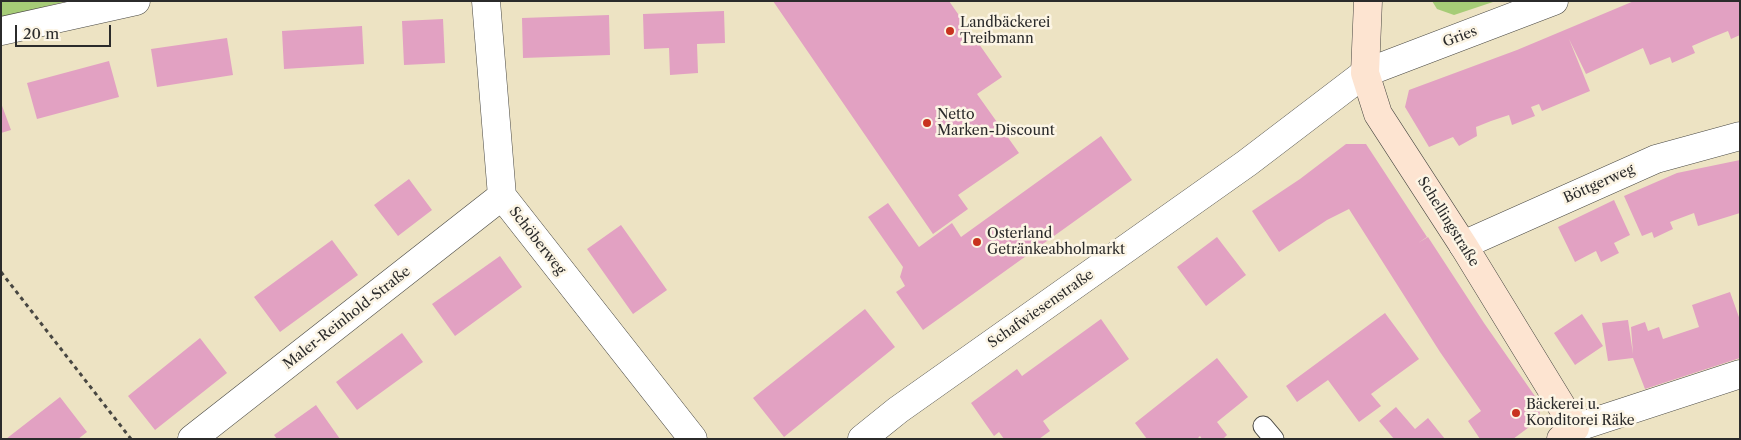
<!DOCTYPE html>
<html>
<head>
<meta charset="utf-8">
<style>
	body { margin:0 }
	#map { position:relative; width:1741px; height:440px; overflow:hidden; background:#ede3c3; font-family:"Libre Caslon Text",serif }
	canvas { display:block }
	.frame { position:absolute; inset:0; border:2px solid #2b2b2b; pointer-events:none }
	.scale { position:absolute; left:15px; top:25px; width:96px; height:22px; box-sizing:border-box; border:2px solid #2b2b2b; border-top:0; padding-left:6px; font-size:15px; line-height:18px; white-space:nowrap; color:#2b2b2b; -webkit-text-stroke:4px #fcf5e5; paint-order:stroke }
</style>
</head>
<body>
<div id="map">
<canvas width="1741" height="440"></canvas>
<div class="frame"></div>
<div class="scale">20 m</div>
</div>
<script>
const ctx = document.querySelector('canvas').getContext('2d');
ctx.lineJoin = 'round';
function paint(path, color) { ctx.fillStyle = color; ctx.fill(path, 'evenodd'); }
const toPath = rows => new Path2D(rows.map(r => 'M' + r).join(''));
function stroke(path, color, width, dash) { ctx.strokeStyle = color; ctx.lineWidth = width; ctx.lineCap = dash ? 'butt' : 'round'; ctx.setLineDash(dash || []); ctx.stroke(path); }
function write(font, color, halo, rows, align = 'center') {
  ctx.font = font + ' "Libre Caslon Text",serif'; ctx.lineWidth = 5; ctx.setLineDash([]); ctx.textBaseline = 'middle'; ctx.strokeStyle = halo; ctx.fillStyle = color; for (const [text, x, y, turn = 0] of rows) {
    ctx.save(); ctx.translate(x, y); ctx.rotate((+turn || 0) * Math.PI / 180); ctx.textAlign = isNaN(turn) ? turn : align; if (halo) ctx.strokeText(text, 0, 0); ctx.fillText(text, 0, 0); ctx.restore();
  }
}
const green = toPath([
	[1,1,68,1,47,6,1,21],
	[1432,1,1496,1,1454,15,1437,9]
]);
const building = toPath([
	[773,1,949,1,1002,77,977,94,1019,153,958,195,968,209,933,234],
	[1634,1,1740,1,1740,35,1731,39,1728,31,1713,37,1692,46,1695,53,1672,63,1670,57,1650,65,1643,48,1586,74,1569,39,1590,91,1542,111,1539,104,1531,107,1535,116,1512,125,1509,115,1491,121,1476,127,1477,136,1459,146,1453,137,1429,147,1405,107,1409,90,1517,50],
	[724,11,725,43,697,44,698,73,670,75,669,48,644,49,643,14],
	[609,15,610,55,523,58,522,18],
	[443,19,445,63,404,65,402,21],
	[362,26,364,64,284,69,282,31],
	[227,38,233,75,157,87,151,49],
	[109,61,119,97,37,119,27,83],
	[1,103,11,130,1,133],
	[1101,136,1132,180,923,330,896,292,905,286,900,277,903,267,868,217,888,203,919,247,952,223,961,237],
	[1346,144,1366,144,1427,237,1418,243,1428,237,1484,323,1539,402,1540,419,1513,439,1480,439,1468,421,1481,411,1440,352,1349,209,1327,220,1279,252,1252,211,1300,179],
	[1740,160,1740,213,1698,226,1694,213,1670,222,1673,229,1654,238,1652,232,1642,236,1624,196,1677,173],
	[409,179,432,210,398,236,374,205],
	[1614,200,1630,235,1614,243,1619,253,1601,262,1596,251,1575,262,1558,227],
	[621,225,667,290,633,314,587,249],
	[1217,237,1246,275,1206,306,1177,267],
	[332,240,358,275,280,332,254,297],
	[500,256,522,287,455,336,432,304],
	[1730,292,1740,320,1740,358,1645,389,1633,358,1608,361,1602,323,1628,320,1633,354,1631,327,1645,322,1648,331,1659,327,1663,339,1699,327,1692,305],
	[865,309,895,347,784,437,753,398],
	[1385,313,1419,359,1371,394,1381,406,1359,422,1328,380,1297,402,1286,386],
	[1582,314,1603,346,1575,365,1554,333],
	[1101,319,1129,359,1043,421,1050,431,1039,439,1004,439,999,432,994,436,971,403,1017,369,1022,376],
	[402,333,423,362,357,410,336,382],
	[200,338,227,373,155,430,128,396],
	[1217,358,1248,397,1217,422,1227,435,1223,439,1202,439,1200,436,1197,439,1147,439,1135,423],
	[60,397,87,432,78,439,6,439],
	[316,405,340,439,277,439,274,435],
	[1396,407,1415,429,1428,418,1445,439,1394,439,1379,421]
]);
const path = toPath([
	[1,272,131,439]
]);
const lane = toPath([
	[1263,426,1274,439]
]);
const street = toPath([
	[486,1,502,196,693,439],
	[1,31,136,1],
	[1463,245,1656,159,1740,136],
	[1575,428,1740,374],
	[192,439,502,196],
	[862,439,898,410,1247,163,1365,73,1554,1]
]);
const secondary = toPath([
	[1368,1,1365,73,1378,114,1463,245,1575,428,1561,439]
]);
const markers = [
	[950,31,5,"#c8321e"],
	[927,123,5,"#c8321e"],
	[977,242,5,"#c8321e"],
	[1516,413,5,"#c8321e"]
];
const poiNames = [
	["Landbäckerei",960,23],
	["Treibmann",960,39],
	["Netto",937,115],
	["Marken-Discount",937,131],
	["Osterland",987,234],
	["Getränkeabholmarkt",987,250],
	["Bäckerei u.",1526,405],
	["Konditorei Räke",1526,421]
];
const streetNames = [
	["Gries",1460,37,-21],
	["Böttgerweg",1599,184,-24],
	["Schellingstraße",1448,222,58],
	["Schöberweg",537,241,52],
	["Schafwiesenstraße",1041,309,-35],
	["Maler-Reinhold-Straße",347,318,-38]
];
paint(green, '#a6cc77');
paint(building, '#e2a1c2');
stroke(lane, '#484742', 21);
stroke(street, '#484742', 29);
stroke(secondary, '#484742', 29);
stroke(path, '#484742', 3, [4, 4]);
stroke(lane, '#fff', 19);
stroke(street, '#fff', 28);
stroke(secondary, '#fde4d1', 28);
for (const [x, y, r, color] of markers) { const dot = new Path2D(); dot.arc(x, y, r, 0, 2 * Math.PI); ctx.fillStyle = color; ctx.fill(dot); stroke(dot, '#fcf5e5', 2); }
write('14px', '#2b2b2b', '#fcf5e5', poiNames, 'left');
write('14px', '#2b2b2b', '#fcf5e5', streetNames);
</script>
</body>
</html>
